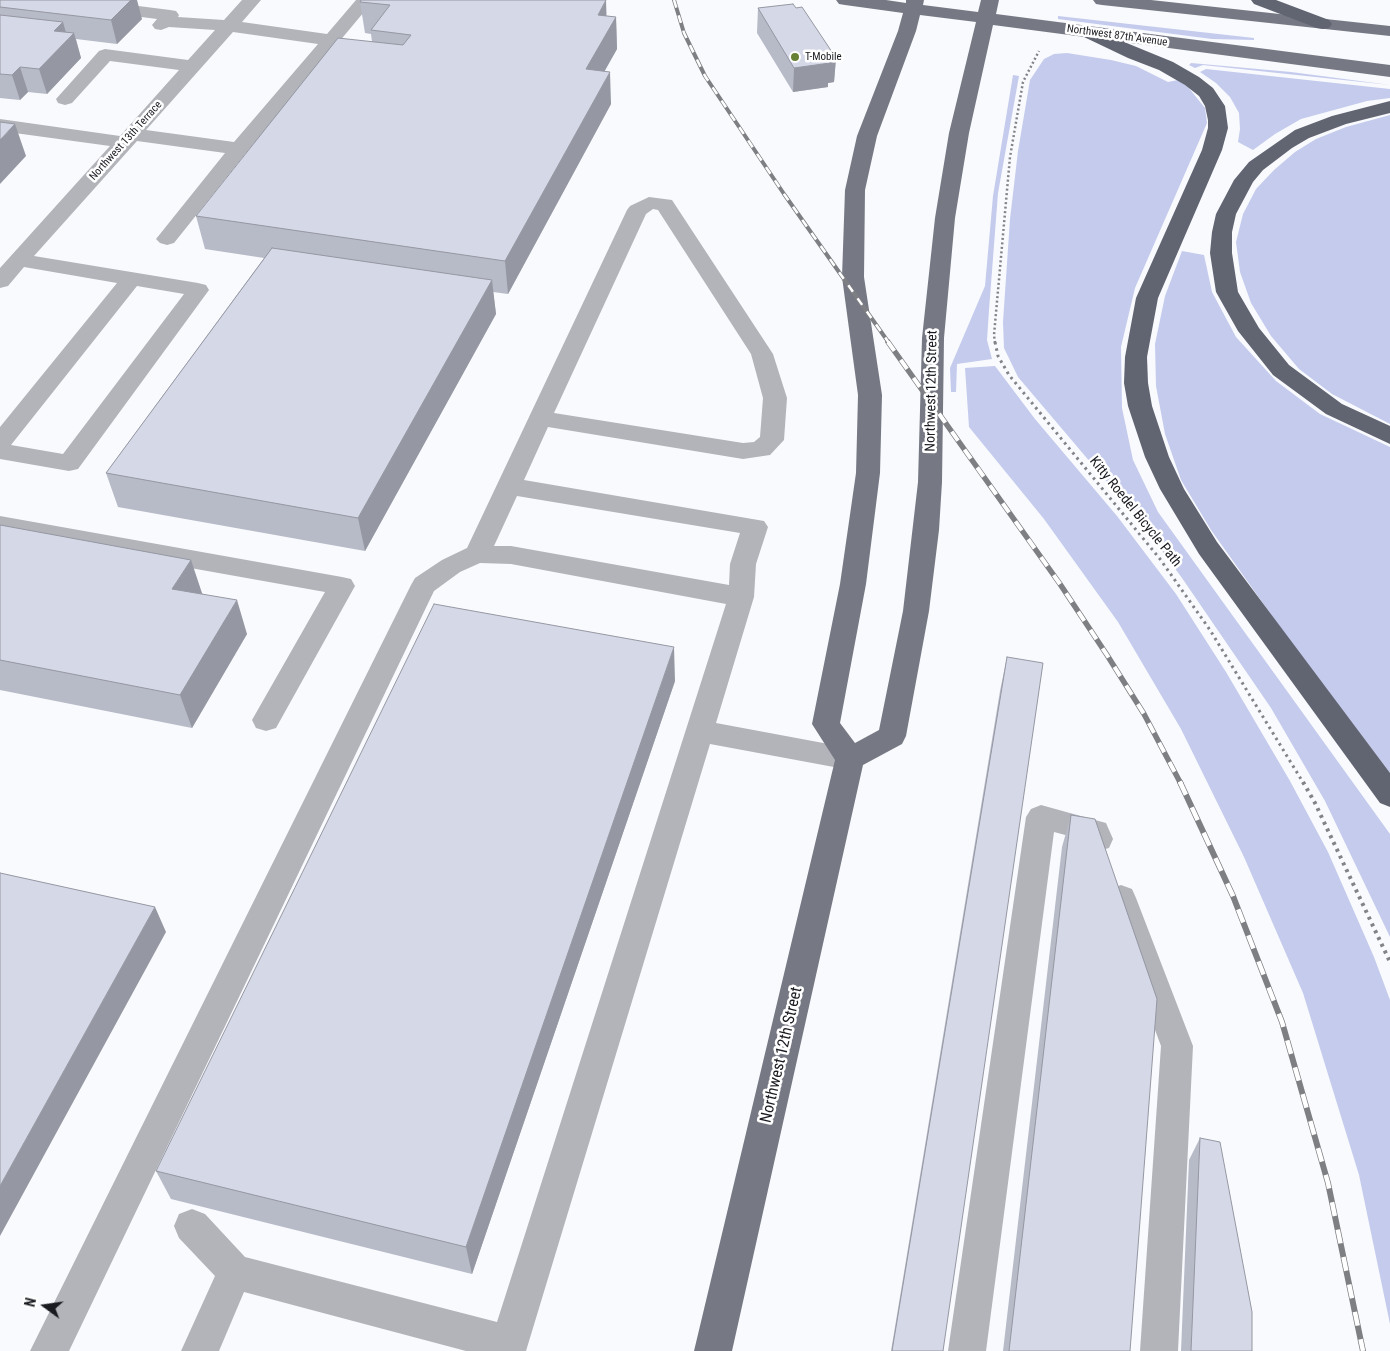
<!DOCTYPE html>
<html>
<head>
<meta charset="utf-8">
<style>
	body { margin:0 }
	#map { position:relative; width:1390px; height:1351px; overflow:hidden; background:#f9fafd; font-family:"Roboto Condensed",sans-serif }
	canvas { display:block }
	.north { position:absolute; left:20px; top:1281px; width:50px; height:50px; -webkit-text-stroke:4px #fff; paint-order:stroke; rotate:284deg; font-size:14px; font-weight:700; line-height:20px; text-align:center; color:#191b20 }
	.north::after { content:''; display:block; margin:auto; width:18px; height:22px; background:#191b20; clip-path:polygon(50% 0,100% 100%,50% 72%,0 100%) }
</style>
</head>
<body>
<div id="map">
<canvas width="1390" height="1351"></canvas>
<div class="north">N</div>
</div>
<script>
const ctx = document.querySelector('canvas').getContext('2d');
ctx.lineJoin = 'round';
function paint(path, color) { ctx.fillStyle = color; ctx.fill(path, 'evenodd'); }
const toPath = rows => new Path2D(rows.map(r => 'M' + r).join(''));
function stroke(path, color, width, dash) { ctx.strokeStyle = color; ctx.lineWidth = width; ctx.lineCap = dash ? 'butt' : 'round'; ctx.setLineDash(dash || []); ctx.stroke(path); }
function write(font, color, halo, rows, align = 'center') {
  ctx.font = font + ' "Roboto Condensed",sans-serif'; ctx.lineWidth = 5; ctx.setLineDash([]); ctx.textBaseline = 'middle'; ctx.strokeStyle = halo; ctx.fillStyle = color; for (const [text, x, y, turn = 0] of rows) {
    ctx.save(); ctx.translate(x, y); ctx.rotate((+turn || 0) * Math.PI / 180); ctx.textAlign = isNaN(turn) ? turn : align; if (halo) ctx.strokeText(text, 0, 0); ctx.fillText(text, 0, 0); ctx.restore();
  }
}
const green = toPath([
	[1058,16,1254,38,1254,40,1212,39,1058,19],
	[1067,53,1111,60,1136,66,1168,82,1178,80,1188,87,1205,108,1207,123,1135,288,1121,347,1122,408,1133,460,1158,512,1390,834,1390,937,1325,801,1271,708,1182,578,1136,516,1018,377,1004,348,1003,322,1010,219,1018,151,1030,80,1044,59,1054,54],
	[1191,63,1291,72,1390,85,1203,65,1195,68,1189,65],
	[1206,69,1390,89,1390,98,1367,101,1301,119,1275,134,1253,150,1238,142,1240,129,1239,113,1230,97,1216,83,1200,72],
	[1013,75,1019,76,998,193,989,310,987,340,992,359,957,364,956,392,951,392,950,368,985,286,993,196],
	[1390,115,1390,424,1332,394,1299,369,1271,336,1251,303,1240,272,1236,242,1243,214,1256,189,1274,170,1295,152,1316,139,1346,127],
	[1182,251,1204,255,1212,292,1236,337,1276,381,1320,414,1390,447,1390,773,1282,630,1211,530,1181,480,1165,434,1156,386,1155,344,1165,296],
	[995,366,1035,419,1117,516,1176,594,1226,672,1290,781,1328,852,1374,957,1390,1000,1390,1324,1359,1175,1303,993,1244,857,1181,729,1118,622,1044,519,969,427,965,368]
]);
const pathFar2 = toPath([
	[995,343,994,335,1010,157,1023,82,1039,51]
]);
const pathFar1 = toPath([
	[995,342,998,356,1009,375,1160,559,1210,630,1304,784]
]);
const path = toPath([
	[1303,782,1315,803,1390,962]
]);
const minor = toPath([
	[39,0,91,0,170,10,176,11,179,15,178,17,224,20,242,0,261,0,242,22,327,34,356,0,374,0,246,153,174,243,167,245,160,243,156,239,225,153,137,141,34,256,198,283,206,285,209,290,78,469,69,471,0,459,0,427,117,283,24,267,8,286,0,288,0,268,110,146,0,131,0,119,120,136,179,70,110,61,72,103,65,105,58,103,56,99,99,51,105,49,188,60,215,30,169,27,161,30,155,29,152,25,157,19,48,5,42,4,39,0],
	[233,32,318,44,234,142,146,130,233,32],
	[137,286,184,294,63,454,11,445,137,286],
	[649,197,672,200,773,354,787,398,784,440,770,455,743,459,548,427,524,480,764,521,768,527,756,564,754,597,716,723,850,748,860,751,864,759,860,767,850,770,710,744,526,1351,466,1351,244,1292,219,1351,181,1351,215,1276,179,1238,174,1226,179,1214,192,1209,205,1214,245,1257,497,1322,726,604,511,564,480,563,460,572,434,591,69,1351,30,1351,411,585,415,578,442,560,467,548,627,210,630,206,649,197],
	[653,209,658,210,751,354,763,398,760,437,754,442,743,443,554,413,646,214,653,209],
	[517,496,740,533,730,564,729,585,511,546,494,546,517,496],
	[0,516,342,577,351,579,355,586,276,728,266,731,256,728,252,720,325,592,0,534,0,516],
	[1041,805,1106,823,1113,839,1109,848,1098,851,1087,848,1084,840,1054,832,986,1351,948,1351,1026,817,1031,809,1041,805],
	[1121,885,1132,889,1136,898,1193,1046,1178,1351,1140,1351,1161,1046,1106,898,1110,889,1121,885]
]);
const major = toPath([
	[836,0,886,0,906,3,906,0,924,0,923,5,978,12,981,0,999,0,996,14,1390,65,1390,77,993,25,969,133,955,218,944,338,942,482,939,530,929,611,906,736,902,744,863,765,732,1351,694,1351,835,760,812,724,840,584,856,473,858,395,842,277,845,190,857,136,898,31,903,13,845,5,839,4,836,0],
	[920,15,976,22,949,133,935,218,922,338,918,482,903,611,879,730,855,743,840,723,866,584,880,473,882,395,864,277,865,190,877,136,916,31,920,15],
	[1093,0,1151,0,1390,26,1390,36,1102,5,1096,4,1093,0]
]);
const highway = toPath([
	[1251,0,1276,0,1329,20,1332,24,1329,28,1323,29,1317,28,1254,4,1251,0],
	[1090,28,1173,62,1199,77,1213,88,1225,106,1228,128,1222,150,1158,298,1147,357,1148,383,1152,406,1169,457,1184,489,1217,542,1390,773,1390,807,1380,803,1199,554,1160,489,1145,457,1128,406,1124,383,1125,357,1136,298,1202,150,1208,128,1208,120,1205,106,1199,96,1185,85,1159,70,1128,58,1084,37,1081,33,1084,29,1090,28],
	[1390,101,1390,113,1346,124,1309,138,1292,148,1263,170,1253,182,1236,214,1232,232,1232,253,1238,292,1259,328,1289,365,1342,404,1390,426,1390,444,1326,414,1273,375,1238,331,1216,292,1210,253,1212,232,1216,214,1234,180,1249,162,1295,130,1332,116,1390,101]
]);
const railFar2 = toPath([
	[674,0,684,33,705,76,784,194,889,343]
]);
const railFar1 = toPath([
	[888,342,1060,584,1107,655,1144,714,1181,784]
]);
const rail = toPath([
	[1180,782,1233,896,1282,1022,1328,1183,1363,1351]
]);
const wall = toPath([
	[0,0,142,19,117,44,76,39,81,58,47,94,28,92,20,100,0,98],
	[360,2,607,16,616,17,617,49,604,71,611,104,508,294,493,292,496,314,365,551,118,507,106,473,264,258,205,249,196,216,372,42,371,34,365,33],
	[758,8,836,58,834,82,828,83,828,87,793,92,757,33],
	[0,525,202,593,247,634,192,728,0,690],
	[1007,657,943,1351,891,1351,1000,691],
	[675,681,472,1274,171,1199,156,1171],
	[1071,815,1130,1351,1003,1351,1062,847],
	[1200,1138,1252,1351,1181,1351,1189,1160]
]);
const shadedWall = toPath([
	[131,0,137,0,142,19,117,44,111,20],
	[606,0,607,31,616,17,617,49,588,101,586,69,598,15],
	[63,22,68,40,74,33,81,58,47,94,39,69,54,31],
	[836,58,834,82,828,83,828,87,793,92,794,68,827,59],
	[20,67,28,92,20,100,12,75],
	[610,72,611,104,508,294,505,261],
	[15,124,26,156,0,184,0,140],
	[492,280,496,314,365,551,358,518],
	[191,560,202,593,183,622,172,589],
	[237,600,247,634,192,728,180,695],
	[674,647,675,681,472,1274,466,1247],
	[155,907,166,932,0,1236,0,1186]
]);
const building = toPath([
	[0,0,131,0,111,20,0,7,0,0],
	[361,0,606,0,598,15,616,17,586,69,610,72,505,261,196,216,338,38,403,45,411,35,371,30,390,5,360,2,361,0],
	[793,4,796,8,802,7,836,58,827,59,830,63,794,68,758,8,793,4],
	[0,15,63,22,54,31,74,33,39,69,20,67,12,75,0,74,0,15],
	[0,122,15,124,0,140,0,122],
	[272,248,492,280,358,518,106,473,272,248],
	[0,525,191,560,172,589,237,600,180,695,0,660,0,525],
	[434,604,674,647,466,1247,156,1171,434,604],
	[1007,657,1043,663,943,1351,892,1351,1007,657],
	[1071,815,1095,819,1157,999,1130,1351,1009,1351,1071,815],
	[0,873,155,907,0,1186,0,873],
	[1200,1138,1220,1142,1252,1312,1252,1351,1191,1351,1200,1138]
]);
const markers = [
	[795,57,5,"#668034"]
];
const farStreetnames = [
	["Northwest 87th Avenue",1117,36,8],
	["Northwest 13th Terrace",126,141,-48]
];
const farPoinames = [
	["T-Mobile",805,57]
];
const streetNames = [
	["Northwest 12th Street",932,391,-89],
	["Kitty Roedel Bicycle Path",1135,512,51]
];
const nearStreetnames = [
	["Northwest 12th Street",782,1055,-77]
];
paint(green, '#c4cbed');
stroke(pathFar2, '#828388', 2.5, [2, 2.5]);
stroke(pathFar1, '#828388', 3, [2.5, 4]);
stroke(path, '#828388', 4, [3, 4.5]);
paint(minor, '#b2b4ba');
paint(major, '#767984');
paint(highway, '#616471');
stroke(railFar2, '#7e7f83', 4);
stroke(railFar1, '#7e7f83', 5.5);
stroke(rail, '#7e7f83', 6);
stroke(railFar2, '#fff', 2.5, [8]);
stroke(railFar1, '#fff', 4, [11]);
stroke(rail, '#fff', 4.5, [14]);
paint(wall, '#b7bac7');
paint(shadedWall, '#9597a2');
paint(building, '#d5d8e7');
stroke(building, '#9597a2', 1);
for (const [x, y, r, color] of markers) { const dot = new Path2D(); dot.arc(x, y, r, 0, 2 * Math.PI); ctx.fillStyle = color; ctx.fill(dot); stroke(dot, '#fff', 2); }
write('11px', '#191b20', '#fff', farStreetnames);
write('11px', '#191b20', '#fff', farPoinames, 'left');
write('14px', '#191b20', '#fff', streetNames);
write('16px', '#191b20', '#fff', nearStreetnames);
</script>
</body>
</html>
